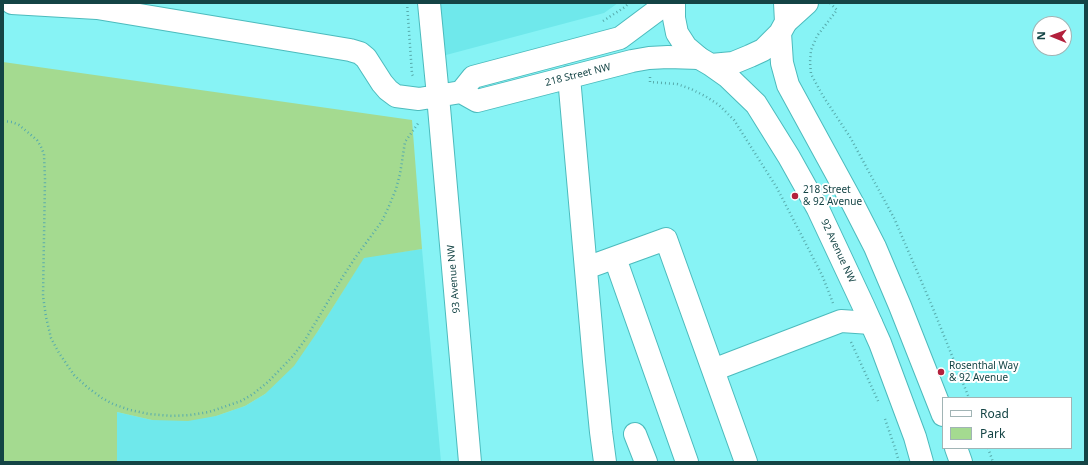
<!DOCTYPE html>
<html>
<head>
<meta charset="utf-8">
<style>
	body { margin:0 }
	#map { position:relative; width:1088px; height:465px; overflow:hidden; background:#87f3f5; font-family:"Noto Sans",sans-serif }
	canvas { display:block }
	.frame { position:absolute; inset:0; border:4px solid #144445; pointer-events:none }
	.legend { position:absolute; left:942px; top:397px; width:130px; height:52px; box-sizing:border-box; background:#fff; border:1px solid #a1b4b5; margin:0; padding:5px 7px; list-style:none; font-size:12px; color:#144445 }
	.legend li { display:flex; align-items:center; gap:8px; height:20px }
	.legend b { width:20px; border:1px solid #a1b4b5 }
	.north { position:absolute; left:1032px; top:16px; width:40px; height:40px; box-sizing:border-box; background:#fff; border:1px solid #a1b4b5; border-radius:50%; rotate:271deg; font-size:11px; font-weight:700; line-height:16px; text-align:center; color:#144445 }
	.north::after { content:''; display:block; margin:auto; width:14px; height:18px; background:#b3203c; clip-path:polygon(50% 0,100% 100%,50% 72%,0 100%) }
</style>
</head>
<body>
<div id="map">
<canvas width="1088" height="465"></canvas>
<div class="frame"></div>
<ul class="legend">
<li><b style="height:5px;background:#fff"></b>Road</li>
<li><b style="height:11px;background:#a4da90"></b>Park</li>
</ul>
<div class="north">N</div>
</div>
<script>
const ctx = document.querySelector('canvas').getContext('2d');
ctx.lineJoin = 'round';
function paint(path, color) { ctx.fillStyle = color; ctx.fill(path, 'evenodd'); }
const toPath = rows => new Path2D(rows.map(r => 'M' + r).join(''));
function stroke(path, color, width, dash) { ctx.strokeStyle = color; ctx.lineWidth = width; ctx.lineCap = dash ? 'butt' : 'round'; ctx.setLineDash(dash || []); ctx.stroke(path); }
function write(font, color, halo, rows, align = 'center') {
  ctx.font = font + ' "Noto Sans",sans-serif'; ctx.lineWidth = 4; ctx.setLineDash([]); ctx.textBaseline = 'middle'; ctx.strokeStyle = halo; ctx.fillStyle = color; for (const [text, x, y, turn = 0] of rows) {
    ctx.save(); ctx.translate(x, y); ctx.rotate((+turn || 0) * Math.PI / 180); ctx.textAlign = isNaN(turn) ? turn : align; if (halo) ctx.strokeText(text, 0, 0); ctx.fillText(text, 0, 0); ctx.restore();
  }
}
const built = toPath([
	[439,3,618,3,604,13,446,55],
	[422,249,441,462,117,462,117,412,152,420,216,416,245,406,265,394,318,331,364,257]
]);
const green = toPath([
	[3,62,412,120,422,249,364,258,318,331,294,366,265,394,245,406,216,416,188,421,152,420,117,412,117,462,3,462]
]);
const path = toPath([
	[407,3,412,74,414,78],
	[830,3,837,10,817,36,811,50,810,62,811,74,823,96,850,137,894,218,932,306,969,398],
	[603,21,625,7,629,3],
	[650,77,650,82,677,84,691,89,705,96,719,105,734,120,777,188,822,275,833,303],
	[3,121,12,122,19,125,37,140,41,147,44,154,45,179,43,296,46,317,51,338,59,353,74,375,87,387,102,398,113,404,130,410,149,414,172,416,190,415,209,412,241,401,253,394,268,382,293,356,305,340,342,278,355,258,382,221,389,206,396,189,400,174,405,142,419,122],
	[851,342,879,403],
	[885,419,895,448,899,462],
	[988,448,993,462]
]);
const minor = toPath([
	[12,3,97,8],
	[98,3,97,8,350,50,360,53,366,58,382,83,388,90,396,96,419,99,461,92,477,101,632,61,649,58,668,57,699,58],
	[429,3,438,96,470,462],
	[786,22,807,3],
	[569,77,594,361,601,432,605,462],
	[461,92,473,77,620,38,667,3],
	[615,258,687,462],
	[586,268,666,239,746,462],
	[713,370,841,321,871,323],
	[635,434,646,462]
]);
const major = toPath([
	[674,3,674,18,677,33,686,47,699,58,711,65,728,77,756,104,789,157,818,209,863,305,880,343,915,437,922,462],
	[780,33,782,63,788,85,794,96,853,204,875,247,900,306,943,415],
	[711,65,733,63,750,56,763,50,780,33,786,22,785,3],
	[956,448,961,462]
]);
const markers = [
	[795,196,4,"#b3203c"],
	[941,372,4,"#b3203c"]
];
const streetNames = [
	["218 Street NW",578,75,-14],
	["92 Avenue NW",838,251,65],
	["93 Avenue NW",454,279,-95]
];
const poiNames = [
	["218 Street",803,190],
	["& 92 Avenue",803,202],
	["Rosenthal Way",949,366],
	["& 92 Avenue",949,378]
];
paint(built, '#6fe8eb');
paint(green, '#a4da90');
stroke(minor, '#4cbbbd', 24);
stroke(major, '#4cbbbd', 24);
stroke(path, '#57abac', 2.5, [1, 3]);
stroke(minor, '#fff', 22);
stroke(major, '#fff', 22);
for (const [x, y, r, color] of markers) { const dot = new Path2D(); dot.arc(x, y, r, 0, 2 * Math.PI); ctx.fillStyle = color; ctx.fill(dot); stroke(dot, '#fff', 1.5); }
write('10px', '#144445', '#fff', streetNames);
write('10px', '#144445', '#fff', poiNames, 'left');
</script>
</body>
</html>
